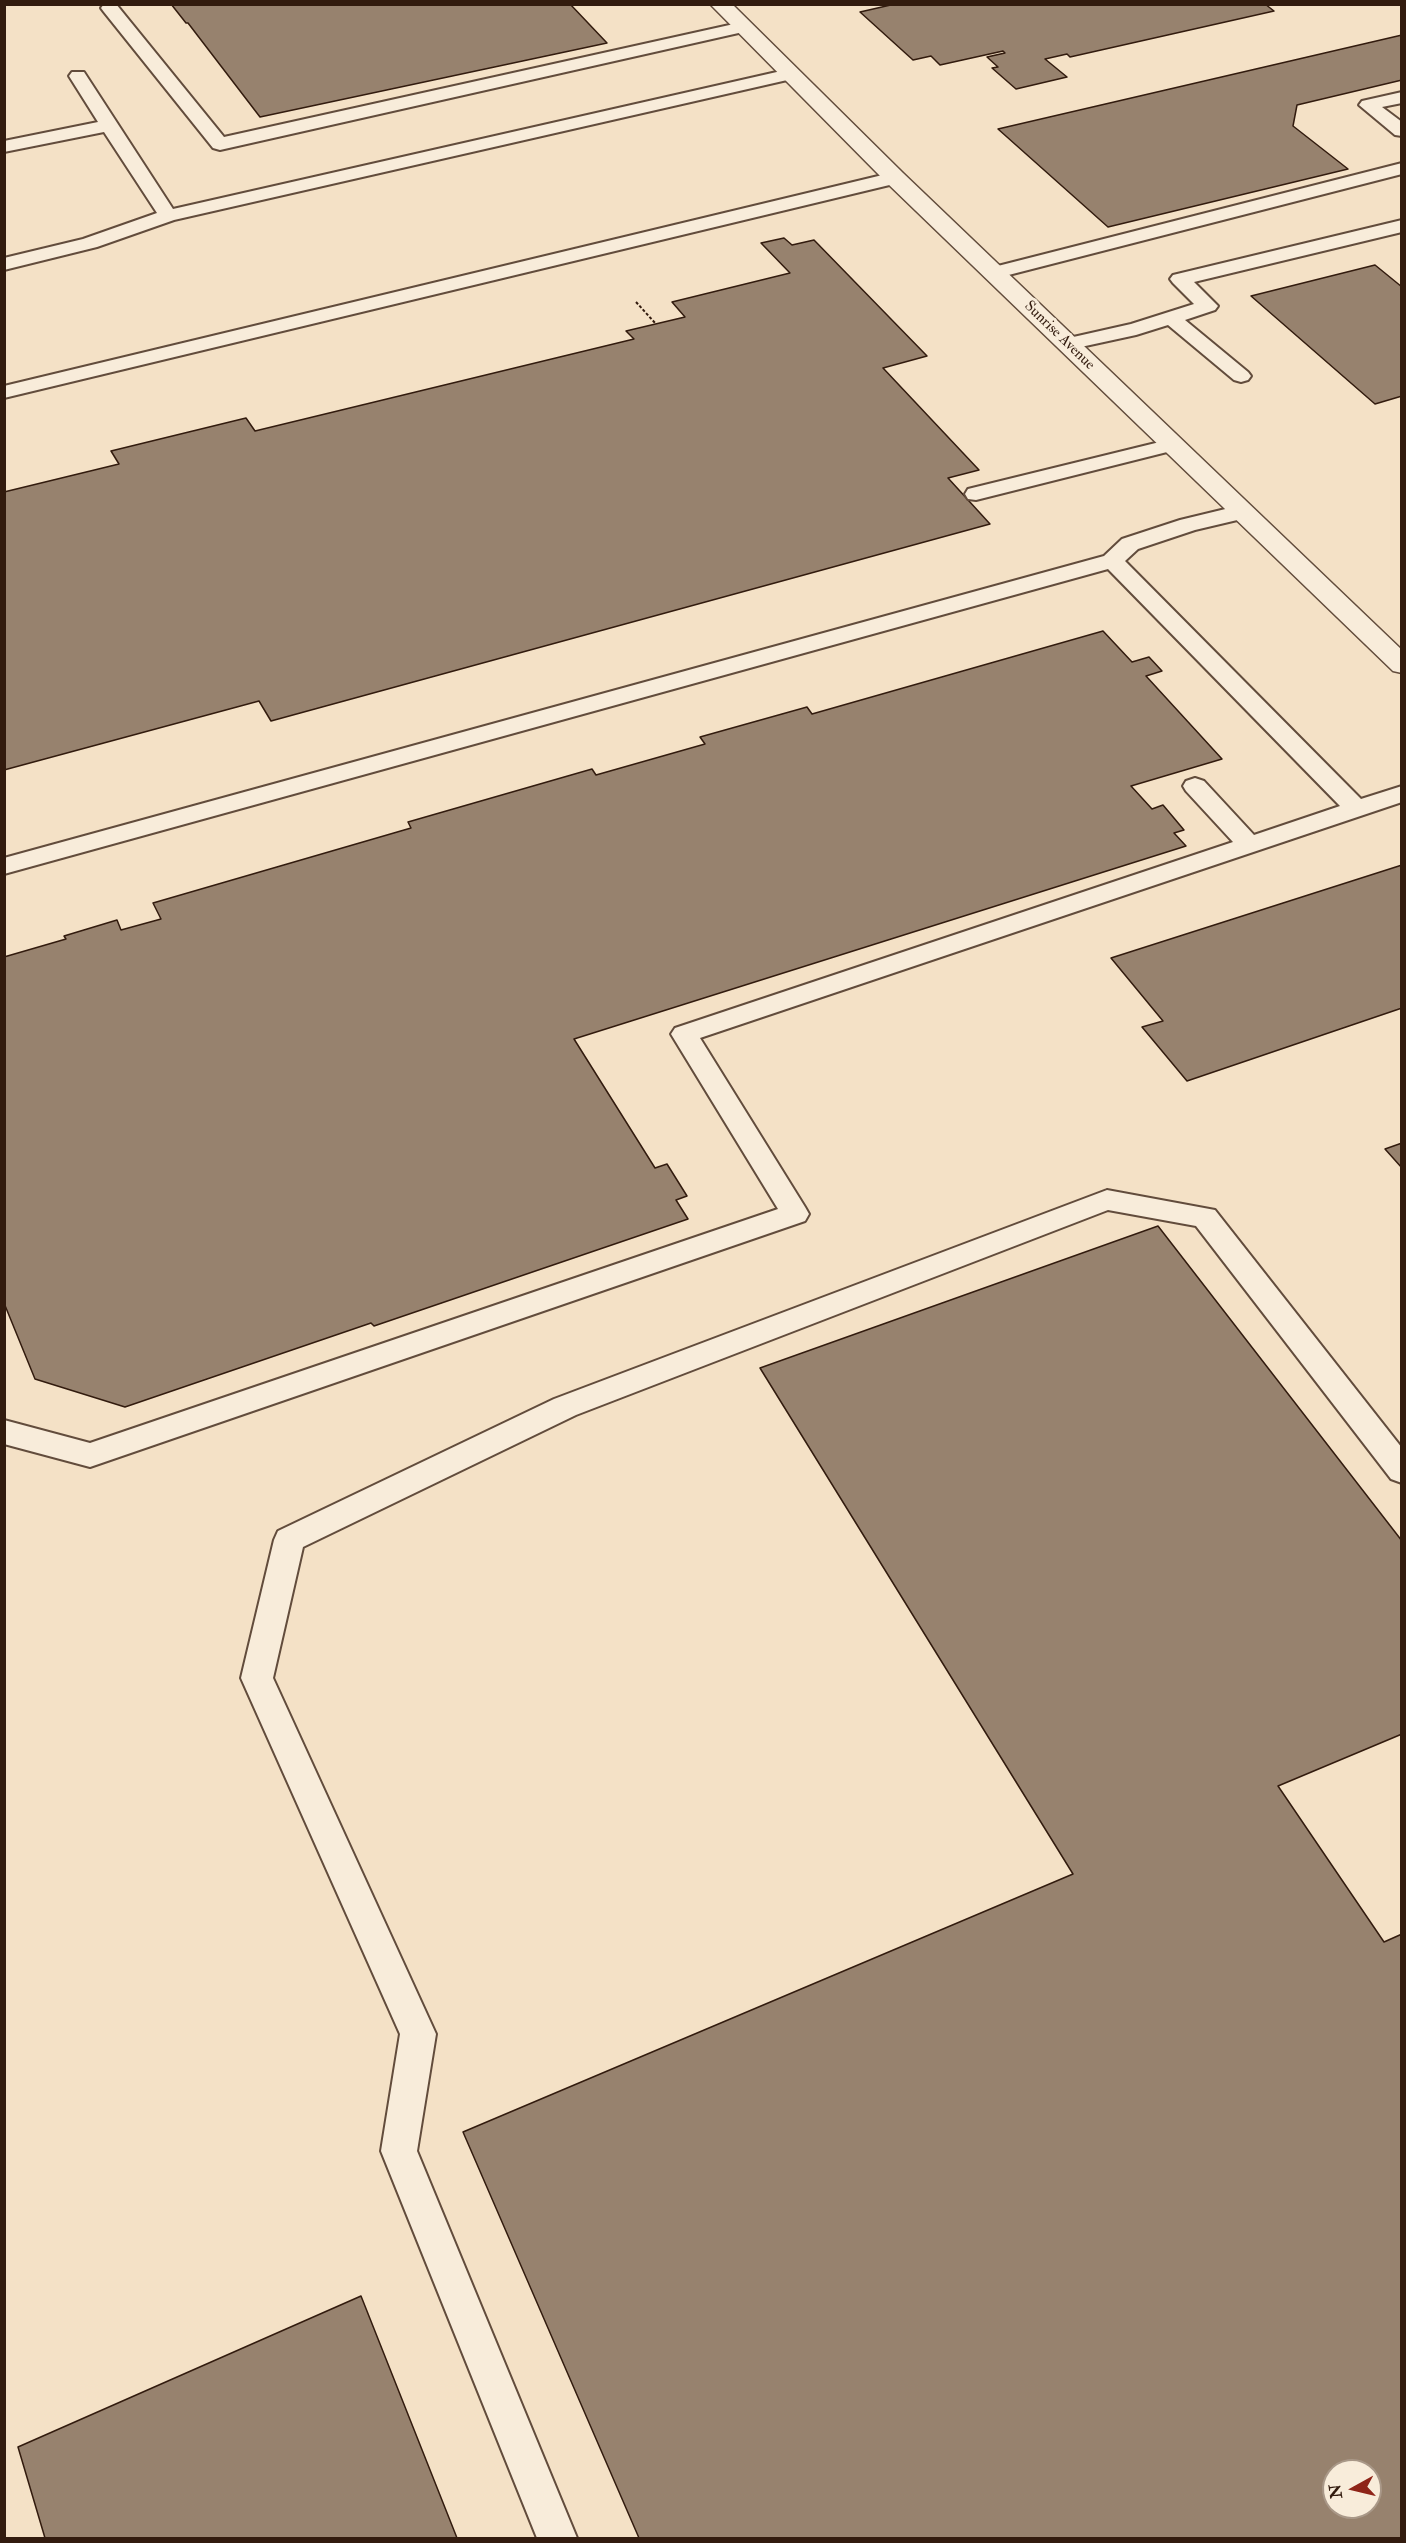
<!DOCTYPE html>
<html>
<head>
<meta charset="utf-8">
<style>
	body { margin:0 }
	#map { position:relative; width:1406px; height:2543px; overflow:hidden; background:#f4e1c6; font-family:"IM FELL Double Pica",serif }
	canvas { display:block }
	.frame { position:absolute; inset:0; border:6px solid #321b0e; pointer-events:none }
	.north { position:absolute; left:1322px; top:2459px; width:60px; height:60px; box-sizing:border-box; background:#f8ecda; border:2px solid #a99888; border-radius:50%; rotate:262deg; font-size:16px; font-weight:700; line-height:24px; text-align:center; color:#321b0e }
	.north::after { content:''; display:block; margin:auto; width:21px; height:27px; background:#8f2418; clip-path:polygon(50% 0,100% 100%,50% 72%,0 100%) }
</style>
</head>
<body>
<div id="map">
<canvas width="1406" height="2543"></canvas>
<div class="frame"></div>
<div class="north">N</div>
</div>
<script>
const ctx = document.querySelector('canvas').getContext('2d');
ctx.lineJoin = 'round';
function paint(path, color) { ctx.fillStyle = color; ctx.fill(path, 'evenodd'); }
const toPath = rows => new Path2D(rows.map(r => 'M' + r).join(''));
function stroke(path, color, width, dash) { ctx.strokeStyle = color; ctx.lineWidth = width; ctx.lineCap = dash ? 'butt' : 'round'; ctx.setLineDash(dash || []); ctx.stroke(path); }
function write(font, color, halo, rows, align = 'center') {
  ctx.font = font + ' "IM FELL Double Pica",serif'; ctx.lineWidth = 6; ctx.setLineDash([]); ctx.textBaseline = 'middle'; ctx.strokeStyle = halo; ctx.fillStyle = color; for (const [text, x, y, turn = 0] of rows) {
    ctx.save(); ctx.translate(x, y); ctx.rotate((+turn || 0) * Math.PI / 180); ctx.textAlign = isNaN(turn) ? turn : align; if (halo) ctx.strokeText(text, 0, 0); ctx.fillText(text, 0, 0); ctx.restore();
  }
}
const building = toPath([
	[171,4,570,4,607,43,260,117,188,23,186,23,171,4],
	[895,4,1265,4,1274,11,1070,57,1067,54,1045,59,1067,77,1016,89,992,68,998,67,987,57,1005,53,1003,51,940,65,931,56,913,60,860,12,895,4],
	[1402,35,1402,80,1297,105,1293,126,1348,169,1108,227,998,129,1402,35],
	[784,238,792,245,814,240,927,356,883,368,979,470,948,478,990,524,271,721,259,701,4,770,4,492,119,464,111,451,246,418,255,431,634,339,626,331,685,317,672,302,790,273,761,243,784,238],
	[1375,265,1402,287,1402,396,1375,404,1251,296,1375,265],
	[1103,631,1132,662,1149,657,1162,671,1146,676,1222,759,1131,786,1152,809,1163,805,1184,830,1174,833,1186,846,574,1039,655,1168,667,1164,687,1196,676,1200,688,1219,374,1326,371,1323,125,1407,35,1379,4,1303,4,957,66,939,64,936,117,920,121,930,161,919,153,903,411,828,408,822,592,769,596,775,705,744,700,737,807,707,812,714,1103,631],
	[1402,865,1402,1008,1187,1081,1142,1027,1163,1021,1111,958,1402,865],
	[1402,1143,1402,1168,1385,1149,1402,1143],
	[1158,1226,1402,1541,1402,1734,1278,1786,1384,1942,1402,1934,1402,2538,639,2538,463,2132,1073,1874,760,1368,1158,1226],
	[1334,2471,1370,2471,1370,2507,1334,2507,1334,2471],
	[361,2296,457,2538,45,2538,18,2447,361,2296]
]);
const path = toPath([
	[636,302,656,324]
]);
const service = toPath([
	[104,4,116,4,224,137,743,22,749,23,752,27,749,31,743,32,220,150,213,148,104,12,101,8,104,4],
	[790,69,796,70,799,74,796,78,174,220,97,247,4,270,4,258,83,239,157,213,104,132,4,152,4,141,98,122,69,76,72,72,84,72,173,209,790,69],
	[1402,92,1402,103,1382,107,1402,122,1402,136,1395,135,1359,105,1362,101,1402,92],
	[1402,163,1402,174,993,279,986,277,983,273,986,269,1402,163],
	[895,172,902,174,904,178,902,182,4,398,4,386,895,172],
	[1402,220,1402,232,1194,282,1218,306,1215,310,1185,320,1248,372,1251,376,1248,380,1241,382,1234,380,1168,325,1136,335,1067,350,1060,348,1057,344,1060,340,1131,324,1194,304,1173,283,1170,279,1173,275,1402,220],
	[1172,439,1179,441,1183,445,1179,449,976,500,968,499,965,494,968,489,1172,439],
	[1242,505,1250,507,1253,512,1250,517,1195,530,1138,549,1125,561,1361,799,1402,786,1402,802,700,1038,805,1207,809,1214,805,1221,90,1467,4,1444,4,1420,90,1443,778,1209,671,1034,675,1028,1233,842,1186,791,1183,786,1186,781,1195,778,1204,781,1254,835,1340,806,1108,569,4,874,4,858,1104,556,1122,539,1180,520,1242,505],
	[1107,1190,1215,1210,1402,1448,1402,1483,1391,1479,1196,1226,1108,1210,576,1415,303,1547,273,1678,436,2034,417,2151,577,2538,537,2538,381,2151,400,2034,241,1678,274,1540,278,1531,554,1399,1107,1190]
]);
const minor = toPath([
	[710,4,732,4,903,173,1402,650,1402,673,1393,671,887,183,710,4]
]);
const farStreetnames = [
	["Sunrise Avenue",1059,336,44]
];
paint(building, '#97826e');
stroke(building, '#321b0e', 1.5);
stroke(service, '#624c3c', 4);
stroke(minor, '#624c3c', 3);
stroke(path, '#321b0e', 2, [3, 2]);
paint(service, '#f8ecda');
paint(minor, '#f8ecda');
write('15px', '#321b0e', '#f8ecda', farStreetnames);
</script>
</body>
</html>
